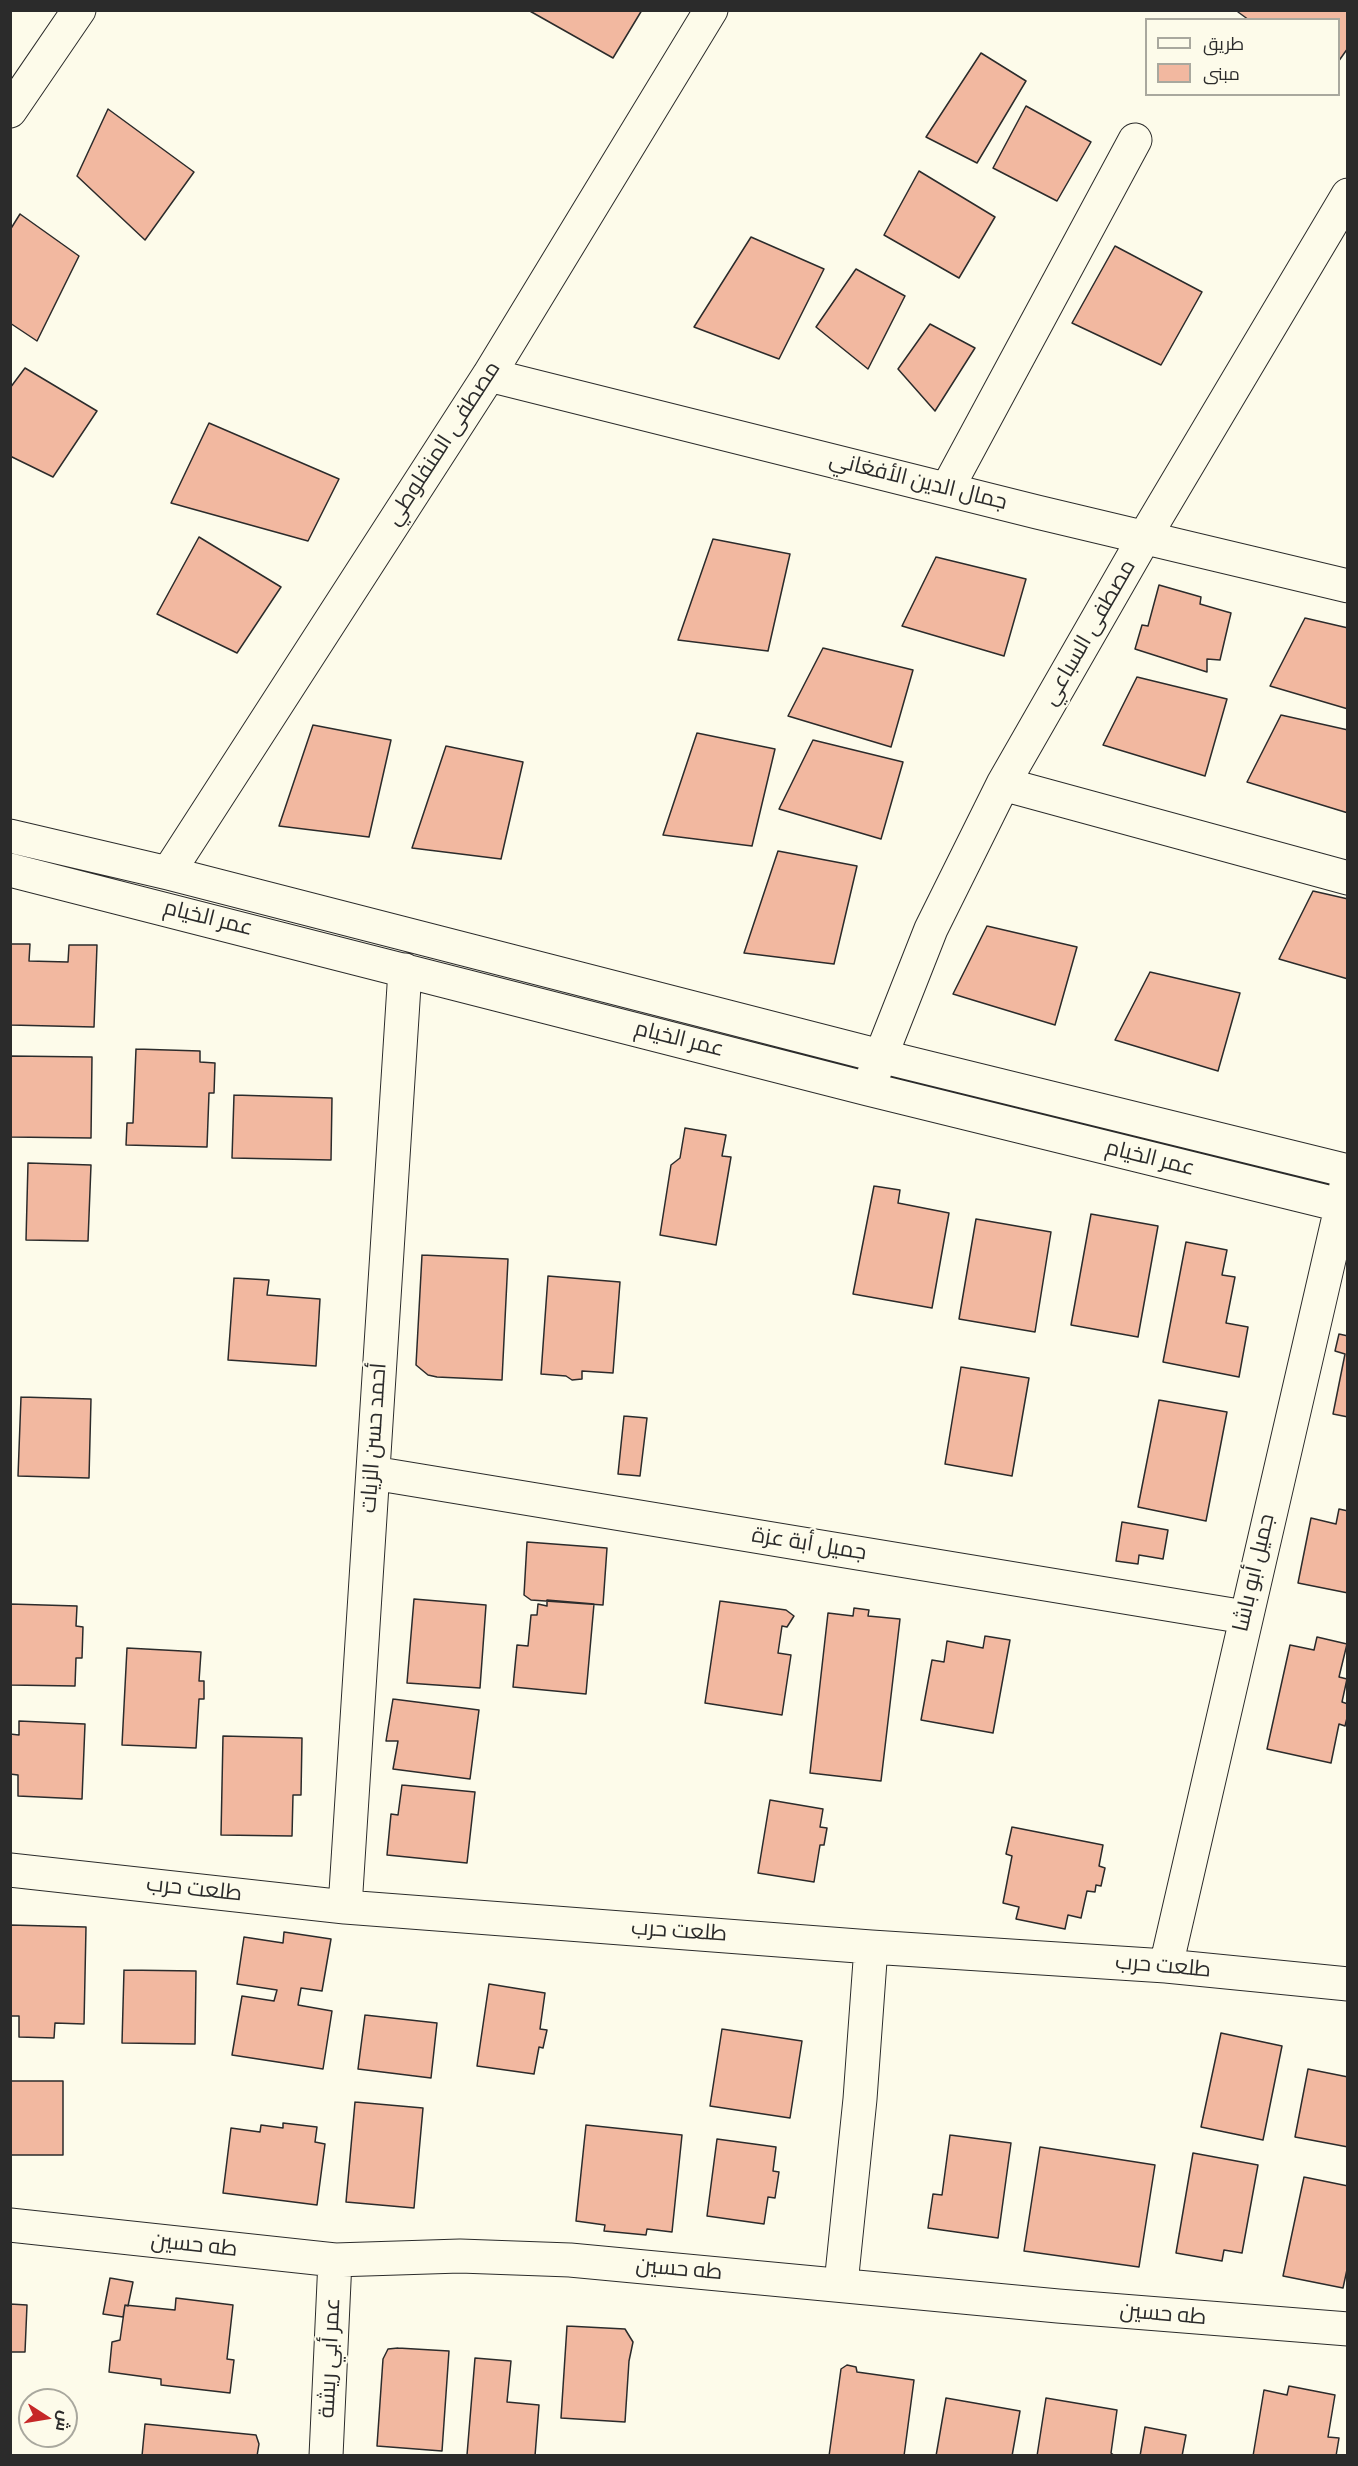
<!DOCTYPE html>
<html>
<head>
<meta charset="utf-8">
<style>
	body { margin:0 }
	#map { position:relative; width:1358px; height:2466px; overflow:hidden; background:#fdfbea; font-family:"Titillium Web",Cairo,sans-serif }
	canvas { display:block }
	.frame { position:absolute; inset:0; border:12px solid #2b2b2b; pointer-events:none }
	.legend { position:absolute; left:1145px; top:18px; width:195px; height:78px; box-sizing:border-box; background:#fdfbea; border:2px solid #a9a89e; margin:0; padding:8px 10px; list-style:none; font-size:18px; color:#2b2b2b }
	.legend li { display:flex; align-items:center; gap:12px; height:30px }
	.legend b { width:30px; border:2px solid #a9a89e }
	.north { position:absolute; left:18px; top:2388px; width:60px; height:60px; box-sizing:border-box; background:#fdfbea; border:2px solid #a9a89e; border-radius:50%; rotate:102deg; font-size:16px; font-weight:700; line-height:24px; text-align:center; color:#2b2b2b }
	.north::after { content:''; display:block; margin:auto; width:21px; height:27px; background:#c62828; clip-path:polygon(50% 0,100% 100%,50% 72%,0 100%) }
</style>
</head>
<body>
<div id="map">
<canvas width="1358" height="2466"></canvas>
<div class="frame"></div>
<ul class="legend">
<li><b style="height:8px;background:#fdfbea"></b>طريق</li>
<li><b style="height:16px;background:#f2b8a0"></b>مبنى</li>
</ul>
<div class="north">ش</div>
</div>
<script>
const ctx = document.querySelector('canvas').getContext('2d');
ctx.lineJoin = 'round';
function paint(path, color) { ctx.fillStyle = color; ctx.fill(path, 'evenodd'); }
const toPath = rows => new Path2D(rows.map(r => 'M' + r).join(''));
function stroke(path, color, width, dash) { ctx.strokeStyle = color; ctx.lineWidth = width; ctx.lineCap = dash ? 'butt' : 'round'; ctx.setLineDash(dash || []); ctx.stroke(path); }
function write(font, color, halo, rows, align = 'center') {
  ctx.font = font + ' "Titillium Web",Cairo,sans-serif'; ctx.lineWidth = 4.5; ctx.setLineDash([]); ctx.textBaseline = 'middle'; ctx.strokeStyle = halo; ctx.fillStyle = color; for (const [text, x, y, turn = 0] of rows) {
    ctx.save(); ctx.translate(x, y); ctx.rotate((+turn || 0) * Math.PI / 180); ctx.textAlign = isNaN(turn) ? turn : align; if (halo) ctx.strokeText(text, 0, 0); ctx.fillText(text, 0, 0); ctx.restore();
  }
}
const building = toPath([
	[528,10,642,10,613,58,528,10],
	[1239,10,1348,10,1348,48,1338,62,1338,20,1249,20,1238,12,1239,10],
	[981,53,1026,81,977,163,926,137,981,53],
	[1026,106,1091,142,1057,201,993,168,1026,106],
	[108,109,194,172,145,240,77,176,108,109],
	[919,171,995,217,959,278,884,235,919,171],
	[20,214,79,256,37,341,10,323,10,230,20,214],
	[751,237,824,269,779,359,694,327,751,237],
	[1115,246,1202,292,1161,365,1072,323,1115,246],
	[856,269,905,296,868,369,816,327,856,269],
	[930,324,975,348,935,411,898,369,930,324],
	[25,368,97,411,53,477,10,456,10,388,25,368],
	[209,423,339,479,308,541,171,503,209,423],
	[199,537,281,587,237,653,157,614,199,537],
	[713,539,790,554,768,651,678,640,713,539],
	[936,557,1026,579,1004,656,902,626,936,557],
	[1159,585,1201,597,1200,604,1231,613,1220,660,1207,659,1207,672,1135,649,1142,625,1148,626,1159,585],
	[1305,618,1348,628,1348,709,1270,686,1305,618],
	[823,648,913,670,891,747,788,716,823,648],
	[1137,677,1227,699,1205,776,1103,745,1137,677],
	[1281,715,1348,730,1348,813,1247,782,1281,715],
	[313,725,391,740,369,837,279,826,313,725],
	[697,733,775,749,752,846,663,835,697,733],
	[813,740,903,762,881,839,779,809,813,740],
	[446,746,523,762,501,859,412,848,446,746],
	[778,851,857,866,834,964,744,953,778,851],
	[1313,891,1348,899,1348,979,1279,959,1313,891],
	[987,926,1077,947,1055,1025,953,994,987,926],
	[10,944,30,944,29,961,68,962,69,945,97,945,94,1027,10,1025,10,944],
	[1150,972,1240,993,1218,1071,1115,1040,1150,972],
	[136,1049,200,1051,200,1062,215,1063,214,1093,209,1093,207,1147,126,1145,127,1123,133,1123,136,1049],
	[10,1056,92,1057,91,1138,10,1137,10,1056],
	[234,1095,332,1098,331,1160,232,1158,234,1095],
	[685,1128,726,1135,722,1156,731,1157,716,1245,660,1235,671,1165,680,1158,685,1128],
	[28,1163,91,1165,88,1241,26,1240,28,1163],
	[874,1186,900,1190,898,1203,949,1213,932,1308,853,1294,874,1186],
	[1091,1214,1158,1226,1138,1337,1071,1325,1091,1214],
	[976,1219,1051,1232,1035,1332,959,1319,976,1219],
	[1186,1242,1227,1250,1222,1275,1235,1277,1226,1323,1248,1327,1239,1377,1163,1362,1186,1242],
	[422,1255,508,1259,502,1380,437,1377,428,1375,416,1365,422,1255],
	[548,1276,620,1282,613,1373,582,1371,582,1379,572,1380,566,1376,541,1374,548,1276],
	[234,1278,269,1280,267,1295,320,1299,316,1366,228,1360,234,1278],
	[1339,1334,1348,1336,1348,1417,1333,1414,1345,1354,1335,1351,1339,1334],
	[961,1367,1029,1378,1012,1476,945,1464,961,1367],
	[21,1397,91,1399,89,1478,18,1476,21,1397],
	[1159,1400,1227,1412,1206,1521,1138,1507,1159,1400],
	[624,1416,647,1418,640,1476,618,1474,624,1416],
	[1339,1509,1348,1511,1348,1593,1298,1583,1311,1518,1336,1524,1339,1509],
	[1122,1522,1168,1530,1163,1559,1139,1555,1138,1564,1116,1561,1122,1522],
	[527,1542,607,1548,603,1605,531,1600,524,1595,527,1542],
	[414,1599,486,1605,480,1688,407,1683,414,1599],
	[547,1600,594,1604,586,1694,513,1687,517,1645,528,1646,531,1615,537,1615,538,1604,547,1606,547,1600],
	[720,1601,786,1610,794,1616,787,1627,782,1626,778,1653,791,1655,782,1715,705,1703,720,1601],
	[10,1604,77,1606,76,1626,83,1627,82,1658,76,1658,75,1686,10,1685,10,1604],
	[854,1608,869,1610,868,1616,900,1619,881,1781,810,1773,828,1613,853,1616,854,1608],
	[985,1636,1010,1640,993,1733,921,1720,932,1660,944,1662,947,1641,983,1648,985,1636],
	[1317,1637,1347,1644,1339,1677,1347,1679,1342,1702,1348,1704,1348,1714,1345,1726,1339,1724,1331,1763,1267,1749,1290,1645,1314,1650,1317,1637],
	[127,1648,201,1652,199,1681,204,1681,204,1699,199,1699,196,1748,122,1745,127,1648],
	[393,1699,479,1710,470,1779,393,1769,398,1741,386,1741,393,1699],
	[19,1721,85,1724,82,1799,18,1796,18,1775,10,1774,10,1734,19,1735,19,1721],
	[223,1736,302,1738,301,1795,293,1795,292,1836,221,1835,223,1736],
	[402,1785,475,1792,467,1863,387,1855,391,1814,398,1815,402,1785],
	[770,1800,823,1809,820,1827,827,1828,824,1845,820,1845,814,1882,758,1873,770,1800],
	[1012,1827,1103,1845,1099,1866,1105,1868,1101,1886,1096,1885,1095,1892,1087,1891,1081,1918,1068,1915,1065,1929,1016,1919,1019,1907,1003,1903,1012,1856,1006,1854,1012,1827],
	[10,1925,86,1927,84,2024,55,2023,54,2038,19,2037,19,2016,10,2016,10,1925],
	[284,1932,331,1939,322,1991,301,1988,298,2005,332,2011,323,2069,232,2055,242,1996,274,2001,277,1990,237,1984,244,1937,283,1943,284,1932],
	[124,1970,196,1971,195,2044,122,2043,124,1970],
	[489,1984,545,1993,540,2029,547,2030,543,2048,539,2047,534,2074,477,2066,489,1984],
	[365,2015,437,2023,431,2078,358,2069,365,2015],
	[722,2029,802,2041,790,2118,710,2106,722,2029],
	[1221,2033,1282,2046,1263,2140,1201,2127,1221,2033],
	[1308,2069,1348,2077,1348,2147,1295,2137,1308,2069],
	[10,2081,63,2081,63,2155,10,2155,10,2081],
	[355,2102,423,2108,414,2208,346,2202,355,2102],
	[283,2123,317,2127,315,2142,325,2144,317,2205,223,2193,231,2128,260,2132,261,2125,283,2128,283,2123],
	[586,2125,682,2135,672,2232,647,2229,646,2235,604,2231,605,2225,576,2221,586,2125],
	[950,2135,1011,2143,998,2238,928,2228,933,2194,942,2195,950,2135],
	[717,2139,776,2147,773,2171,779,2172,775,2198,768,2197,764,2224,707,2216,717,2139],
	[1040,2147,1155,2165,1139,2267,1024,2251,1040,2147],
	[1193,2153,1258,2165,1242,2253,1224,2250,1222,2261,1176,2253,1193,2153],
	[1304,2177,1348,2186,1348,2265,1343,2288,1283,2276,1304,2177],
	[110,2278,133,2282,128,2306,125,2305,123,2317,103,2314,110,2278],
	[176,2298,233,2305,227,2359,234,2360,230,2393,161,2385,161,2379,109,2372,112,2342,120,2340,125,2305,175,2310,176,2298],
	[10,2304,27,2305,25,2352,11,2352,10,2357,10,2304],
	[567,2326,625,2329,633,2342,629,2361,625,2422,561,2418,567,2326],
	[398,2348,449,2351,442,2451,377,2446,383,2359,388,2349,398,2348],
	[475,2358,511,2361,507,2402,539,2405,535,2456,467,2455,475,2358],
	[847,2365,856,2367,857,2372,914,2380,904,2456,829,2456,841,2369,847,2365],
	[1289,2386,1335,2395,1328,2437,1339,2438,1336,2456,1253,2456,1264,2390,1287,2395,1289,2386],
	[946,2398,1020,2411,1012,2456,936,2456,946,2398],
	[1046,2398,1117,2410,1111,2453,1115,2456,1037,2456,1046,2398],
	[145,2424,256,2435,259,2444,257,2456,142,2456,145,2424],
	[1145,2427,1186,2435,1182,2456,1140,2456,1145,2427]
]);
const street = toPath([
	[10,111,79,10],
	[489,375,1037,512,1348,586],
	[947,489,1135,140],
	[1003,784,1348,878],
	[10,836,168,873,880,1056,1348,1171],
	[10,870,868,1089,1348,1207],
	[168,873,489,375,711,10],
	[873,1076,931,929,1003,784,1144,538,1348,195],
	[373,1473,1245,1617],
	[10,1870,345,1907,871,1947,1166,1966,1348,1984],
	[345,1907,405,970],
	[1166,1966,1346,1186],
	[10,2225,335,2260,460,2256,570,2260,1058,2306,1348,2329],
	[841,2284,860,2099,871,1947],
	[326,2456,335,2260]
]);
const streetNames = [
	["مصطفى المنفلوطي",444,444,-57],
	["جمال الدين الأفغاني",918,482,14],
	["مصطفى السباعي",1090,633,-60],
	["عمر الخيام",208,919,14],
	["عمر الخيام",679,1040,14],
	["عمر الخيام",1150,1159,14],
	["أحمد حسن الزيات",375,1438,-86],
	["جميل أبة عزة",809,1545,9],
	["جميل أبو باشا",1255,1573,-77],
	["طلعت حرب",194,1890,6],
	["طلعت حرب",679,1932,4],
	["طلعت حرب",1163,1967,5],
	["طه حسين",194,2246,6],
	["طه حسين",679,2270,5],
	["طه حسين",1163,2315,5],
	["عمر أبي ريشة",331,2358,-87]
];
paint(building, '#f2b8a0');
stroke(building, '#2b2b2b', 1.5);
stroke(street, '#2b2b2b', 35);
stroke(street, '#fdfbea', 33);
write('22px', '#2b2b2b', '#fdfbea', streetNames);
</script>
</body>
</html>
